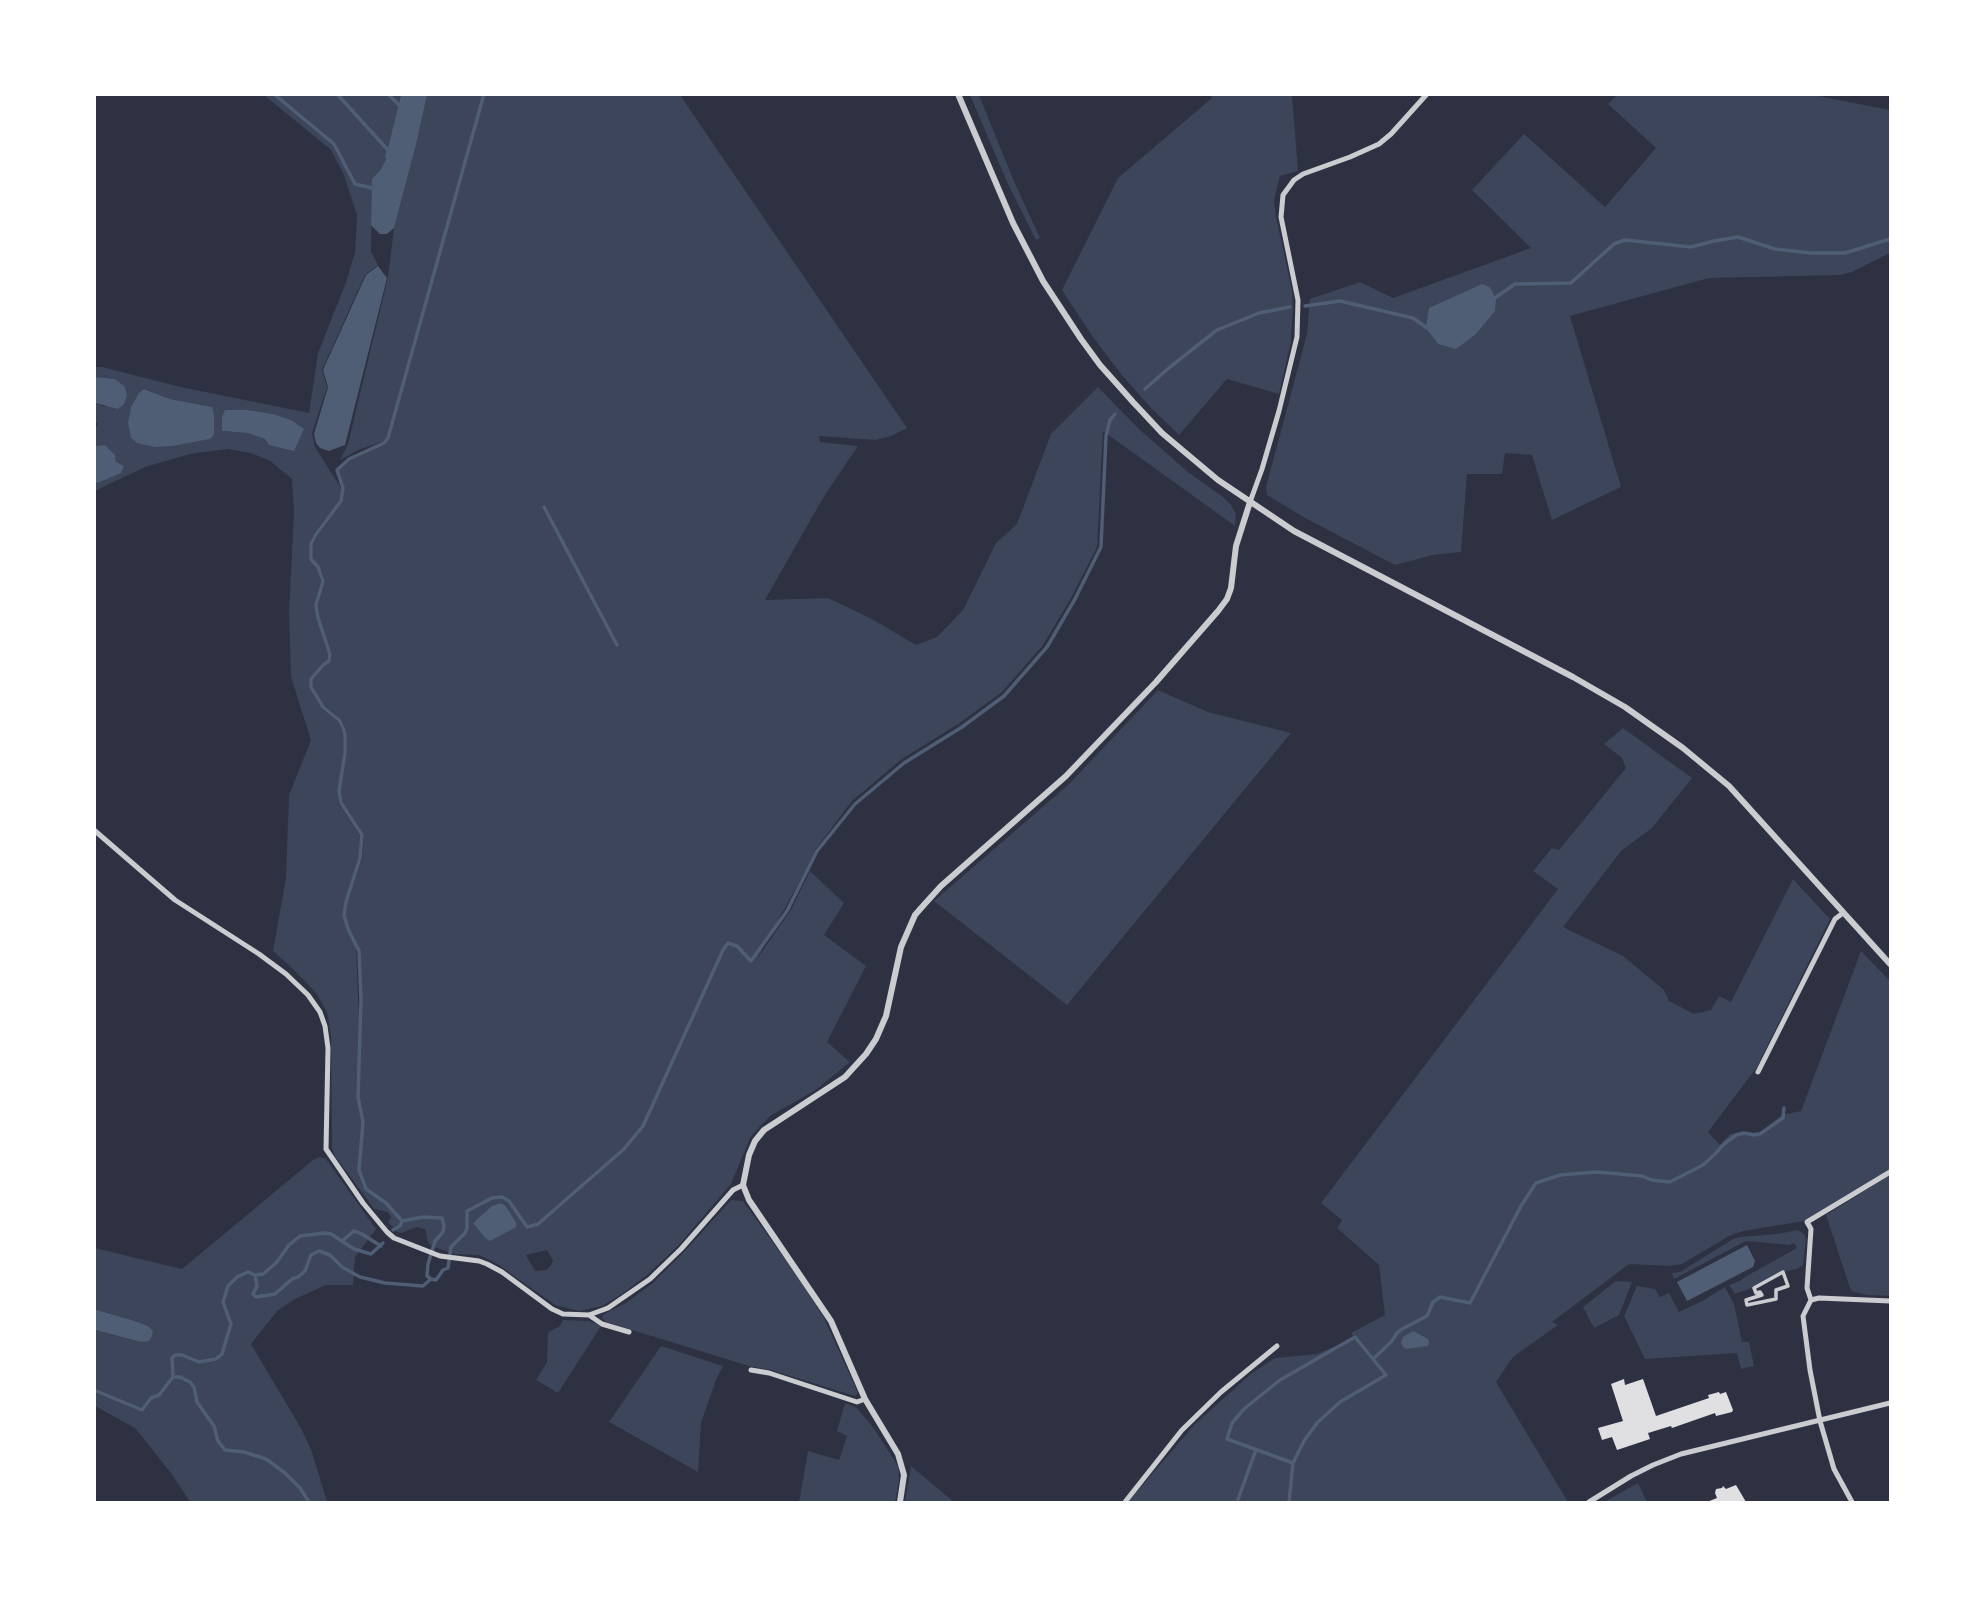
<!DOCTYPE html>
<html>
<head>
<meta charset="utf-8">
<style>
	body { margin:0 }
	#map { position:relative; width:1985px; height:1597px; overflow:hidden; background:#2d3142; font-family:"DejaVu Sans",sans-serif }
	canvas { display:block }
	.frame { position:absolute; inset:0; border:96px solid #fff; pointer-events:none }
</style>
</head>
<body>
<div id="map">
<canvas width="1985" height="1597"></canvas>
<div class="frame"></div>
</div>
<script>
const ctx = document.querySelector('canvas').getContext('2d');
ctx.lineJoin = 'round';
function paint(path, color) { ctx.fillStyle = color; ctx.fill(path, 'evenodd'); }
const toPath = rows => new Path2D(rows.map(r => 'M' + r).join(''));
function stroke(path, color, width, dash) { ctx.strokeStyle = color; ctx.lineWidth = width; ctx.lineCap = dash ? 'butt' : 'round'; ctx.setLineDash(dash || []); ctx.stroke(path); }
const green = toPath([
	[264,95,401,95,389,145,385,155,386,159,381,169,372,180,371,252,378,265,365,275,322,370,327,387,312,433,315,447,341,488,340,500,314,533,310,543,310,559,317,567,321,581,315,605,317,618,329,654,328,660,321,664,310,678,310,686,314,696,322,708,337,720,341,729,343,735,343,752,338,791,339,804,361,837,359,856,345,902,343,916,347,930,356,946,359,1019,362,1020,360,951,349,929,346,916,347,902,362,859,364,836,342,803,340,791,346,752,346,735,343,724,335,714,324,706,313,687,313,680,324,666,330,662,332,654,319,618,318,605,324,581,323,574,313,559,312,550,313,544,318,534,342,501,344,488,338,470,343,463,359,453,384,441,358,450,340,460,348,444,388,277,394,228,417,141,427,95,680,95,907,428,891,436,875,440,819,436,820,442,858,446,823,498,765,600,828,598,872,619,916,645,937,637,963,610,996,543,1017,524,1051,434,1098,387,1139,429,1188,472,1223,497,1231,505,1236,514,1235,526,1103,431,1097,547,1071,598,1043,645,1002,692,958,724,902,759,852,801,815,850,806,870,756,960,791,910,810,871,844,903,824,935,866,966,827,1042,850,1062,817,1089,770,1116,751,1136,731,1184,678,1246,647,1275,622,1294,602,1306,579,1311,555,1305,496,1263,479,1255,455,1254,431,1246,428,1242,425,1229,417,1227,401,1233,397,1232,388,1222,391,1217,388,1212,374,1209,335,1156,332,1148,331,1036,327,1012,316,993,291,967,273,951,286,878,289,795,311,740,291,677,289,612,294,512,292,479,270,461,251,453,228,449,190,454,145,467,95,491,95,484,104,480,116,462,105,445,95,446,94,429,98,424,95,421,95,403,105,407,115,379,95,377,95,367,102,367,181,387,309,413,318,353,345,285,355,253,357,215,344,175,331,150],
	[145,389,170,399,212,407,131,407],
	[248,410,273,414,291,420,269,445,265,439,247,433,222,431],
	[506,1206,517,1224,515,1228,490,1240,486,1239,473,1222],
	[547,1250,553,1261,551,1265,546,1270,535,1271,526,1255],
	[970,95,979,95,1013,179,1040,238,1036,240,1007,182],
	[1210,95,1292,95,1298,171,1280,176,1274,200,1276,217,1292,290,1293,309,1291,342,1279,394,1227,379,1179,435,1151,408,1121,374,1093,337,1062,290,1118,178,1212,98],
	[1617,95,1813,95,1890,110,1890,253,1852,272,1840,275,1709,278,1570,316,1621,487,1552,520,1532,455,1505,453,1502,474,1467,474,1461,552,1433,555,1395,565,1307,519,1267,495,1266,487,1307,334,1310,299,1360,282,1393,298,1531,248,1472,190,1524,134,1605,207,1656,148,1608,104],
	[1490,287,1496,299,1438,344],
	[1158,690,1208,712,1291,733,1067,1005,934,901,1068,785],
	[1623,728,1692,778,1652,828,1621,851,1563,927,1623,956,1664,990,1669,1001,1694,1014,1711,1010,1719,996,1731,1002,1793,879,1830,919,1757,1067,1708,1132,1720,1145,1730,1134,1760,1132,1782,1115,1801,1111,1861,951,1890,981,1890,1169,1804,1221,1743,1231,1729,1236,1682,1264,1670,1266,1629,1264,1552,1322,1558,1325,1513,1357,1496,1382,1568,1502,1132,1502,1129,1501,1195,1424,1252,1373,1275,1358,1317,1354,1354,1338,1351,1333,1385,1315,1379,1265,1337,1228,1342,1220,1321,1203,1558,889,1533,871,1552,848,1559,850,1626,768,1622,758,1604,744],
	[320,1157,326,1159,329,1163,376,1229,355,1257,353,1285,326,1285,295,1299,277,1311,251,1344,302,1430,312,1452,327,1502,190,1502,171,1473,135,1428,95,1406,94,1330,141,1342,153,1331,148,1326,132,1320,95,1309,95,1248,182,1269,313,1160],
	[1890,1175,1890,1296,1867,1295,1851,1291,1826,1215],
	[731,1200,743,1201,797,1276,824,1318,858,1393,855,1396,771,1370,749,1366,606,1322,602,1318,604,1314,626,1303,653,1283,685,1251],
	[1798,1230,1804,1234,1806,1239,1803,1265,1797,1269,1782,1272,1749,1289,1735,1294,1729,1285,1742,1280,1743,1278,1797,1248,1794,1243,1790,1245,1746,1241,1674,1279,1672,1273,1680,1272,1733,1239,1740,1237,1777,1234],
	[1616,1281,1632,1282,1619,1315,1594,1328,1583,1307],
	[1637,1286,1655,1289,1660,1297,1669,1293,1679,1312,1704,1300,1725,1287,1734,1304,1742,1342,1749,1342,1754,1366,1741,1369,1737,1353,1645,1359,1624,1316],
	[563,1320,589,1321,601,1326,558,1393,536,1380,547,1362,548,1332,560,1326],
	[661,1346,723,1366,716,1380,701,1423,698,1472,609,1422],
	[845,1403,857,1408,875,1430,898,1466,899,1480,895,1502,799,1502,808,1451,839,1460,847,1436,837,1431],
	[911,1466,954,1502,905,1502],
	[1638,1483,1647,1502,1604,1502]
]);
const water = toPath([
	[401,95,427,95,417,141,394,228,387,234,380,234,371,225,372,179,381,169,386,159,385,155,389,144],
	[378,266,387,278,345,445,329,451,320,448,316,443,314,434,328,387,323,370,366,275],
	[1482,284,1490,287,1496,299,1495,311,1476,334,1456,349,1438,344,1426,328,1429,308],
	[95,377,115,379,125,387,127,395,124,404,118,409,95,403],
	[144,389,170,399,212,407,214,414,214,435,210,439,172,446,155,447,137,443,131,438,128,423,131,407,139,393],
	[225,410,248,410,273,414,291,420,304,429,294,451,269,445,265,439,247,433,222,431,222,417],
	[105,445,115,455,116,462,124,466,121,473,95,484,95,446],
	[501,1203,506,1206,517,1224,515,1228,490,1241,486,1239,473,1223,492,1206],
	[1747,1245,1755,1261,1753,1267,1687,1301,1677,1282],
	[94,1309,132,1320,148,1326,153,1331,152,1336,149,1341,141,1342,95,1330],
	[1413,1331,1428,1339,1429,1343,1428,1346,1407,1349,1403,1347,1401,1343,1403,1337]
]);
const stream = toPath([
	[274,94,334,144,355,184,372,188],
	[337,94,387,149],
	[388,94,399,105],
	[1492,300,1515,284,1571,283,1614,244,1625,240,1691,247,1714,241,1738,237,1775,249,1811,253,1845,253,1890,239],
	[1305,306,1340,301,1413,318,1427,328,1430,328],
	[1145,389,1170,367,1217,330,1259,313,1290,307],
	[544,507,617,645],
	[402,1221,423,1217,442,1218,444,1226,443,1232,435,1241,428,1264,427,1276,431,1279],
	[393,1230,400,1226,402,1221,386,1203,366,1189,359,1170,363,1122,358,1097,361,1000,359,951,348,929,344,915,346,902,360,858,362,835,341,803,339,791,345,752,345,735,343,728,339,720,323,707,311,687,311,679,323,665,329,661,330,654,318,618,316,605,323,581,318,567,311,559,311,544,316,534,341,501,343,488,337,470,349,459,384,443,388,438,484,94],
	[342,1241,354,1231,362,1234,381,1246],
	[255,1275,257,1286,253,1294,256,1297,275,1294,292,1279,298,1277,305,1271,311,1255,319,1251,330,1255,342,1267,360,1277,385,1283,423,1286,431,1279,436,1280,443,1270,448,1268,451,1247,465,1233,467,1228,467,1211,492,1198,502,1197,509,1201,527,1227,538,1224,624,1149,643,1126,723,950,728,943,737,946,751,961,787,911,817,851,855,804,904,763,962,727,1004,696,1047,647,1075,599,1101,547,1106,436,1110,420,1115,414],
	[1373,1359,1391,1342,1397,1333,1402,1329,1427,1316,1433,1302,1440,1297,1470,1303,1521,1206,1536,1183,1560,1175,1597,1172,1642,1176,1652,1180,1670,1182,1703,1165,1715,1154,1724,1144,1736,1135,1744,1133,1754,1135,1760,1134,1783,1118,1784,1108],
	[94,1390,142,1410,151,1398,159,1395,173,1377],
	[309,1502,300,1488,285,1473,266,1459,244,1452,225,1450,218,1441,214,1426,197,1402,194,1387,190,1382,180,1377,173,1377,172,1358,175,1355,182,1355,199,1362,216,1359,222,1354,231,1324,223,1302,228,1286,237,1277,248,1272,255,1275,263,1274,276,1263,289,1245,300,1236,325,1233,331,1234,354,1249,371,1254,383,1243],
	[1237,1502,1256,1450],
	[1289,1502,1293,1463,1304,1441,1317,1423,1340,1402,1386,1375,1355,1337,1280,1380,1244,1409,1232,1423,1227,1439,1293,1463]
]);
const building = toPath([
	[1624,1379,1625,1385,1643,1379,1656,1416,1709,1398,1708,1395,1719,1392,1720,1394,1726,1392,1733,1410,1732,1412,1716,1416,1715,1413,1672,1428,1671,1426,1648,1433,1650,1439,1617,1450,1612,1437,1602,1440,1598,1428,1623,1421,1611,1384],
	[1736,1485,1746,1502,1707,1502,1717,1498,1715,1493,1716,1489,1722,1488,1723,1486,1726,1489]
]);
const pedestrian = toPath([
	[1783,1272,1788,1286,1776,1290,1776,1299,1747,1305,1746,1300,1762,1295,1760,1292,1756,1293,1754,1288,1783,1272]
]);
const minor = toPath([
	[1250,502,1262,469,1279,411,1297,337,1298,300,1281,217,1283,195,1294,180,1303,174,1350,157,1379,144,1391,134,1427,94],
	[94,830,175,900,259,954,286,974,308,995,320,1012,325,1026,328,1048,326,1149,363,1203,387,1232,394,1238,440,1256,479,1261,487,1264,502,1272,552,1309,563,1314,589,1315,608,1308,650,1279,681,1249,733,1190,743,1185],
	[1758,1072,1835,919,1843,913],
	[1811,1300,1807,1288,1811,1229,1807,1222,1890,1172],
	[589,1315,602,1324,629,1332],
	[751,1370,769,1373,857,1402,865,1399],
	[1125,1502,1182,1430,1221,1392,1277,1346],
	[1589,1502,1631,1476,1653,1465,1681,1454,1890,1403],
	[1852,1502,1834,1469,1820,1421,1810,1370,1803,1316,1811,1300,1819,1298,1890,1301]
]);
const tertiary = toPath([
	[958,94,1013,223,1043,281,1081,339,1100,365,1133,402,1162,433,1218,480,1294,531,1573,677,1625,707,1683,748,1729,786,1890,964],
	[900,1502,904,1475,898,1454,865,1399,831,1321,749,1200,743,1185,749,1155,755,1141,764,1130,845,1077,866,1054,876,1039,886,1016,901,947,915,915,922,907,941,886,1066,776,1156,682,1218,611,1227,599,1231,588,1236,546,1250,502]
]);
paint(green, '#3c4559');
paint(water, '#4f5d75');
stroke(stream, '#4f5d75', 3.5);
paint(building, '#e0e0e3');
stroke(pedestrian, '#caccd0', 3.5);
stroke(minor, '#caccd0', 5);
stroke(tertiary, '#caccd0', 6);
</script>
</body>
</html>
